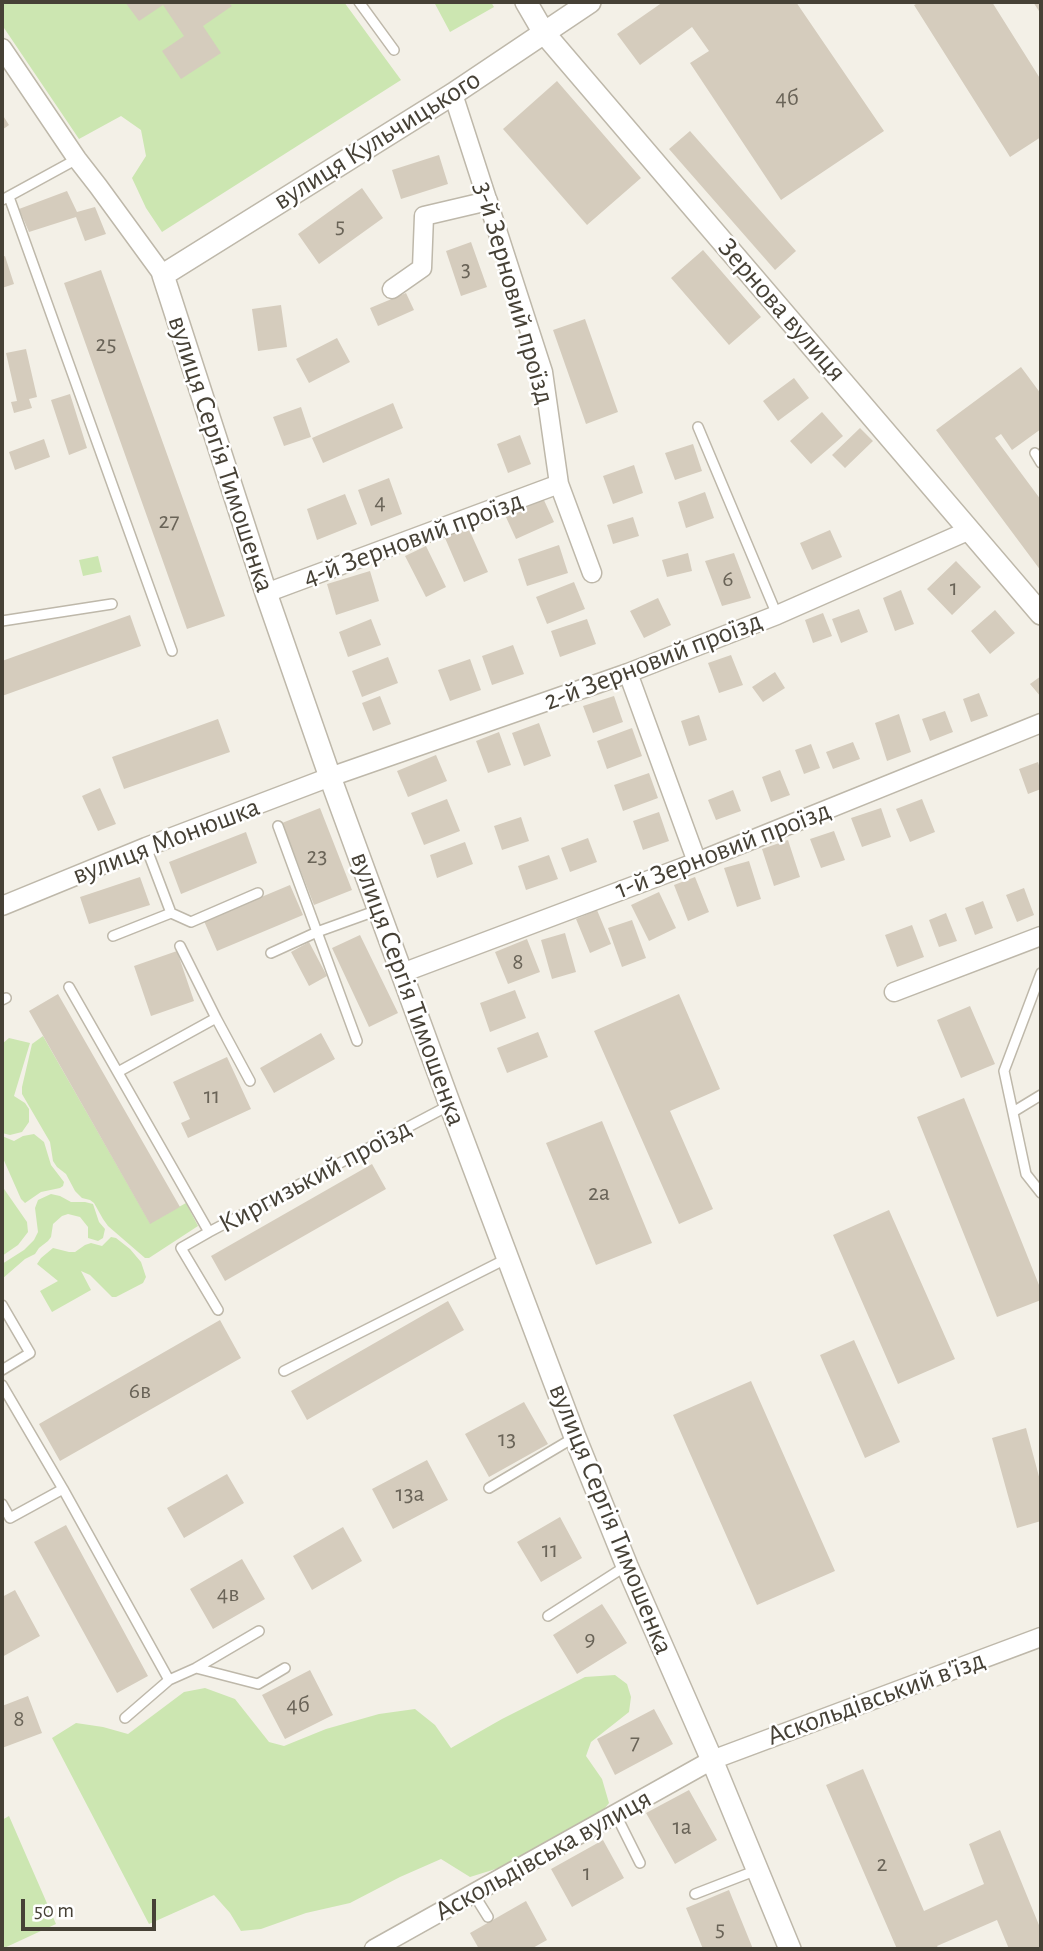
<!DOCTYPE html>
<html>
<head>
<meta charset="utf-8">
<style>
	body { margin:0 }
	#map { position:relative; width:1043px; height:1951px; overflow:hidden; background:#f3f0e7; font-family:"Alegreya Sans",sans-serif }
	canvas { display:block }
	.frame { position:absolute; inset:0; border:4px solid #464136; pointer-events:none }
	.scale { position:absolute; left:21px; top:1899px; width:135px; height:32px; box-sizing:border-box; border:4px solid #464136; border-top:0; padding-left:9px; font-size:21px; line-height:24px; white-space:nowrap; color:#464136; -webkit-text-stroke:5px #fff; paint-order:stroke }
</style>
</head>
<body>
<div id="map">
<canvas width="1043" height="1951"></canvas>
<div class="frame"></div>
<div class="scale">50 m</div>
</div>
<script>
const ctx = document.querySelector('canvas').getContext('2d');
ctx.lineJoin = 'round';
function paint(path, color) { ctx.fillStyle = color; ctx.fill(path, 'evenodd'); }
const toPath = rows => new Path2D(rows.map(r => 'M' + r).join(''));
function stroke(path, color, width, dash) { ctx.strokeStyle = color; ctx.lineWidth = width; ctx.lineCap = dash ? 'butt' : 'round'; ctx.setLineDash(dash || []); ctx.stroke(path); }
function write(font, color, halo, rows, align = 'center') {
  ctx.font = font + ' "Alegreya Sans",sans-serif'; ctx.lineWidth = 5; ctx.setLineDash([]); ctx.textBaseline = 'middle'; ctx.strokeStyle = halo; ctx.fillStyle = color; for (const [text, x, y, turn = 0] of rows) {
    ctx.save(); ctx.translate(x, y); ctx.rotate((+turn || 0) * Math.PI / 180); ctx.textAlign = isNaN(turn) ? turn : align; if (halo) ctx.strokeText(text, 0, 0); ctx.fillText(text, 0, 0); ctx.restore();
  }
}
const green = toPath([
	[2,2,344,2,401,80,162,232,146,208,132,178,146,156,141,130,121,116,79,139,2,25],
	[434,2,491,2,494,7,450,32],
	[98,556,102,572,83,576,79,560],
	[43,1036,150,1223,186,1203,198,1226,149,1258,145,1258,108,1226,103,1219,94,1203,90,1200,82,1198,75,1191,66,1174,57,1167,53,1161,50,1142,22,1094,22,1087,32,1044],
	[9,1038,30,1043,14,1096,25,1103,29,1109,29,1122,22,1132,10,1135,2,1133,2,1044],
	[34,1134,44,1142,51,1165,64,1182,63,1186,60,1188,41,1192,25,1203,21,1199,2,1156,2,1136,14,1141,23,1136],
	[2,1186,27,1222,28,1232,18,1245,2,1256],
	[51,1194,60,1196,71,1202,85,1202,93,1204,99,1222,105,1229,103,1238,98,1241,88,1238,88,1227,80,1217,68,1214,62,1216,53,1224,51,1237,48,1241,39,1248,35,1254,25,1259,2,1279,2,1264,24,1250,34,1240,38,1232,35,1208,38,1200],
	[111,1237,116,1238,130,1249,141,1262,146,1277,143,1283,116,1297,112,1297,90,1275,81,1271,91,1290,52,1312,40,1291,58,1281,37,1264,41,1258,53,1248,69,1252,75,1252,85,1245,91,1243,102,1246],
	[615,1675,627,1684,631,1697,629,1712,591,1742,586,1756,602,1779,609,1803,598,1817,502,1867,470,1877,441,1859,400,1877,350,1903,306,1913,261,1929,241,1931,230,1913,214,1895,149,1924,52,1738,76,1723,103,1727,128,1734,184,1692,205,1688,235,1699,269,1742,284,1746,326,1729,379,1714,415,1709,435,1725,451,1748,502,1719,585,1677],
	[9,1816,56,1924,2,1949,2,1820]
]);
const building = toPath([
	[125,2,228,2,232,6,203,26,221,53,181,79,162,51,184,36,163,5,139,21],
	[663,2,796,2,884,131,781,200,690,63,709,51,692,27,640,65,617,34],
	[920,2,992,2,1041,80,1041,137,1010,157,914,5],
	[1033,2,1041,2,1041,14],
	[557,81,641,178,587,225,503,129],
	[2,114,9,125,2,130],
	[690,131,796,251,775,270,669,149],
	[439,155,448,184,401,199,392,170],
	[362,188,383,218,319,264,298,234],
	[67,191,77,212,95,207,106,234,85,241,76,217,29,232,19,209],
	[471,242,487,287,461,296,446,251],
	[703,250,761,317,729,345,671,278],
	[5,256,14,284,2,288,2,257],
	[101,270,225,616,187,629,64,283],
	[406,293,414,310,378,326,370,308],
	[281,305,287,347,258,351,252,309],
	[585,319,618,412,586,424,553,330],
	[337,338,350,362,309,383,296,359],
	[26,349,37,397,29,399,32,408,14,413,11,402,17,401,6,353],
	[1021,367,1041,394,1041,429,1012,450,1001,434,995,438,1041,500,1041,571,936,430],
	[794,378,809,398,778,421,763,401],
	[70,394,87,448,69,455,51,400],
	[393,403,403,428,323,463,312,438],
	[301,407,311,437,284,446,273,417],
	[822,412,843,436,811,464,790,441],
	[860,428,873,441,845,468,832,455],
	[520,435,531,464,508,473,497,444],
	[44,439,50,457,15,470,9,452],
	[693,444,702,471,675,480,665,453],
	[634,465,643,493,613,504,603,476],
	[389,478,402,514,371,526,358,490],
	[705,492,714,518,686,528,678,502],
	[345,494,357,524,317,540,307,509],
	[543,498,554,522,516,539,505,515],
	[633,517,639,536,613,544,607,525],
	[468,527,488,572,464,582,445,538],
	[830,530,842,557,812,570,800,543],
	[559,545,568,573,527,586,518,559],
	[426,546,446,587,426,597,405,556],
	[688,553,692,571,667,577,662,560],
	[734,553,751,598,722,606,705,561],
	[956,561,981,587,952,615,927,589],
	[370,571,379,601,336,615,327,584],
	[574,582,585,609,547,624,536,597],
	[901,590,914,624,895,631,883,598],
	[658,598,671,625,644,638,630,611],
	[859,609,868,632,841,643,832,619],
	[995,610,1015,633,990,654,971,631],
	[823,613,832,636,813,643,805,620],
	[130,615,141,646,2,696,2,661],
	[371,619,381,645,348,657,339,632],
	[587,619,596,644,560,657,551,631],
	[513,645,524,674,492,685,482,656],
	[731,655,743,685,719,693,708,663],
	[388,657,398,683,362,697,352,671],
	[470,659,481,690,450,701,438,670],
	[775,672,785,688,763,702,752,687],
	[1041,676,1041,697,1030,684],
	[979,693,988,716,971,722,963,699],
	[380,696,391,724,373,731,362,703],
	[614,696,623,722,593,733,583,706],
	[945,711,953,732,930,741,922,719],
	[899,714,911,752,887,761,875,723],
	[699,715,707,740,689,746,681,721],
	[218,719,230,752,124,789,112,757],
	[539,723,551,756,524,766,512,733],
	[632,728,642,756,607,769,597,741],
	[499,732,511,765,488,773,476,741],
	[853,742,860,759,833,769,826,752],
	[811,744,820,768,804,774,795,750],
	[436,755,447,781,408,797,397,771],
	[1038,762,1041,772,1041,789,1028,794,1019,769],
	[780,770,790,795,771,802,762,777],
	[649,773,658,798,623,811,614,785],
	[100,788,116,824,98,831,82,796],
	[733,790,741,811,716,820,708,800],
	[447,799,460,831,424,845,411,813],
	[922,799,935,832,910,842,896,809],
	[320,808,352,890,314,905,282,823],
	[881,808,891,837,862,847,851,818],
	[659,812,669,841,643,850,633,821],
	[521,817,529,841,502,850,494,826],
	[834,831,845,860,821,868,810,839],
	[246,832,257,863,181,894,169,862],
	[588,838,597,862,570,872,561,848],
	[788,840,800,877,774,886,762,849],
	[465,842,473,864,437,878,430,855],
	[549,855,558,879,526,890,518,866],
	[749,861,761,899,737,907,724,868],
	[140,877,150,905,89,924,80,897],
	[695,877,709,912,688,921,674,885],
	[290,885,303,915,217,951,204,921],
	[1024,888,1034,915,1017,922,1006,895],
	[659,892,676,928,649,941,631,905],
	[983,901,993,928,975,935,965,908],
	[597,910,611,944,590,953,576,919],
	[946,913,957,941,939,947,929,920],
	[632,920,646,958,622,967,608,928],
	[912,925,924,957,897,967,885,935],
	[565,933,576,972,552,979,541,940],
	[360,935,398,1013,369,1027,332,948],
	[527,939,540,972,508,984,495,952],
	[309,942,327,976,309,986,291,952],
	[177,951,194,1001,151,1016,134,966],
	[515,990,526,1018,490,1032,480,1003],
	[58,994,180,1207,150,1224,29,1011],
	[679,994,720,1089,670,1111,713,1209,679,1224,594,1031],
	[970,1006,995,1064,961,1078,937,1020],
	[538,1032,548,1057,507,1073,497,1048],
	[321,1033,335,1059,274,1093,260,1068],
	[227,1057,251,1109,188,1138,181,1123,190,1119,173,1082],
	[964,1098,1041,1290,1041,1300,997,1317,917,1117],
	[602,1121,652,1243,596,1265,546,1143],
	[372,1164,386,1189,225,1281,211,1256],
	[889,1210,955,1359,898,1384,833,1235],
	[448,1301,464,1330,307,1420,291,1391],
	[220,1320,241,1358,60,1461,39,1424],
	[854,1340,900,1442,865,1458,820,1355],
	[751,1381,835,1571,757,1605,673,1415],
	[524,1402,548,1444,489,1477,465,1434],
	[1026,1428,1041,1484,1041,1521,1017,1528,992,1438],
	[427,1460,448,1500,393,1529,372,1489],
	[227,1474,244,1503,184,1538,167,1508],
	[560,1517,582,1558,541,1582,517,1542],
	[66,1525,148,1676,117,1693,34,1542],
	[343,1527,362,1561,312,1590,293,1556],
	[242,1559,265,1599,213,1629,190,1589],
	[15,1590,40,1636,2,1657,2,1597],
	[602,1604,627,1643,577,1674,553,1635],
	[310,1670,333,1715,285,1739,262,1695],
	[28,1696,42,1733,2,1748,2,1706],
	[654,1709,673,1744,615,1775,597,1739],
	[863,1769,924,1911,984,1884,969,1844,1000,1830,1041,1930,1041,1949,1009,1949,997,1920,937,1946,939,1949,897,1949,826,1785],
	[689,1790,717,1840,675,1864,646,1813],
	[603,1840,624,1878,572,1907,551,1869],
	[729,1890,753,1949,703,1949,686,1908],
	[526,1901,547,1940,531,1949,479,1949,470,1933]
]);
const service = toPath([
	[359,2,394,50],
	[9,197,172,651],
	[2,200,77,159],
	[698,427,777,615],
	[1035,453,1041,463],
	[2,621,112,604],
	[278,826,317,932,378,910],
	[171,913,191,922,258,893],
	[113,936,171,913,146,847],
	[271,953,317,932,357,1041],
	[1041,973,1004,1071,1026,1174,1041,1193],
	[69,987,209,1232],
	[2,1000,6,998],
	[216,1018,250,1081],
	[118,1072,216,1018,180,946],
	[1013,1112,1041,1095],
	[2,1305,30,1353,2,1370],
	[218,1310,181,1248,209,1232,448,1106],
	[284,1371,508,1258],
	[2,1385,63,1489,169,1680,196,1668,259,1631],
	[489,1488,575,1437],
	[2,1504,10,1518,63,1489],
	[548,1616,626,1566],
	[196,1668,258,1684,285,1668],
	[125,1718,169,1680],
	[616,1815,640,1863],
	[473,1893,488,1917],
	[695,1894,757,1870]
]);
const minor = toPath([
	[2,48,77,159,98,186,163,275],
	[453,94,543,372,559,484,592,573],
	[392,289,422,268,424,216,488,201],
	[266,593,559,484],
	[628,673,697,862],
	[2,906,146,847,330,777,628,673,777,615,970,530],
	[402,973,697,862,1041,723],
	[894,992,1041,936],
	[374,1949,712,1760,1041,1637]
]);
const tertiary = toPath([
	[526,2,544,33,1041,614],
	[590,2,453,94,163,275,266,593,330,777,450,1105,575,1437,627,1566,712,1760,790,1949]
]);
const numberNames = [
	["4б",787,98],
	["5",340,226],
	["3",466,269],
	["25",106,344],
	["4",380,502],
	["27",169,521],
	["6",728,579],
	["1",954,588],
	["23",317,856],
	["8",518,962],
	["11",212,1096],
	["2а",599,1193],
	["6в",140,1391],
	["13",507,1439],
	["13а",410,1494],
	["11",550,1550],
	["4в",228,1594],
	["9",590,1639],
	["4б",298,1705],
	["8",19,1719],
	["7",635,1742],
	["1а",682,1827],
	["2",882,1864],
	["1",587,1873],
	["5",720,1929]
];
const streetNames = [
	["вулиця Кульчицького",377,140,-32],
	["3-й Зерновий проїзд",514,293,74],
	["Зернова вулиця",782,310,49],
	["вулиця Сергія Тимошенка",221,454,72],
	["4-й Зерновий проїзд",413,539,-20],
	["2-й Зерновий проїзд",653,661,-21],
	["вулиця Монюшка",166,841,-21],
	["1-й Зерновий проїзд",723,850,-21],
	["вулиця Сергія Тимошенка",408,989,70],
	["Киргизький проїзд",315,1176,-28],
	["вулиця Сергія Тимошенка",611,1519,68],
	["Аскольдівський в'їзд",876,1698,-20],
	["Аскольдівська вулиця",543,1855,-29]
];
paint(green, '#cce6b1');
paint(building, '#d5ccbd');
stroke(service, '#beb8aa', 12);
stroke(minor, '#beb8aa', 21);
stroke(tertiary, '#beb8aa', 24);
stroke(service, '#fff', 9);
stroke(minor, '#fff', 18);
stroke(tertiary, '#fff', 21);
write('24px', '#6a6458', null, numberNames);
write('28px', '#464136', '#fff', streetNames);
</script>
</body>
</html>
